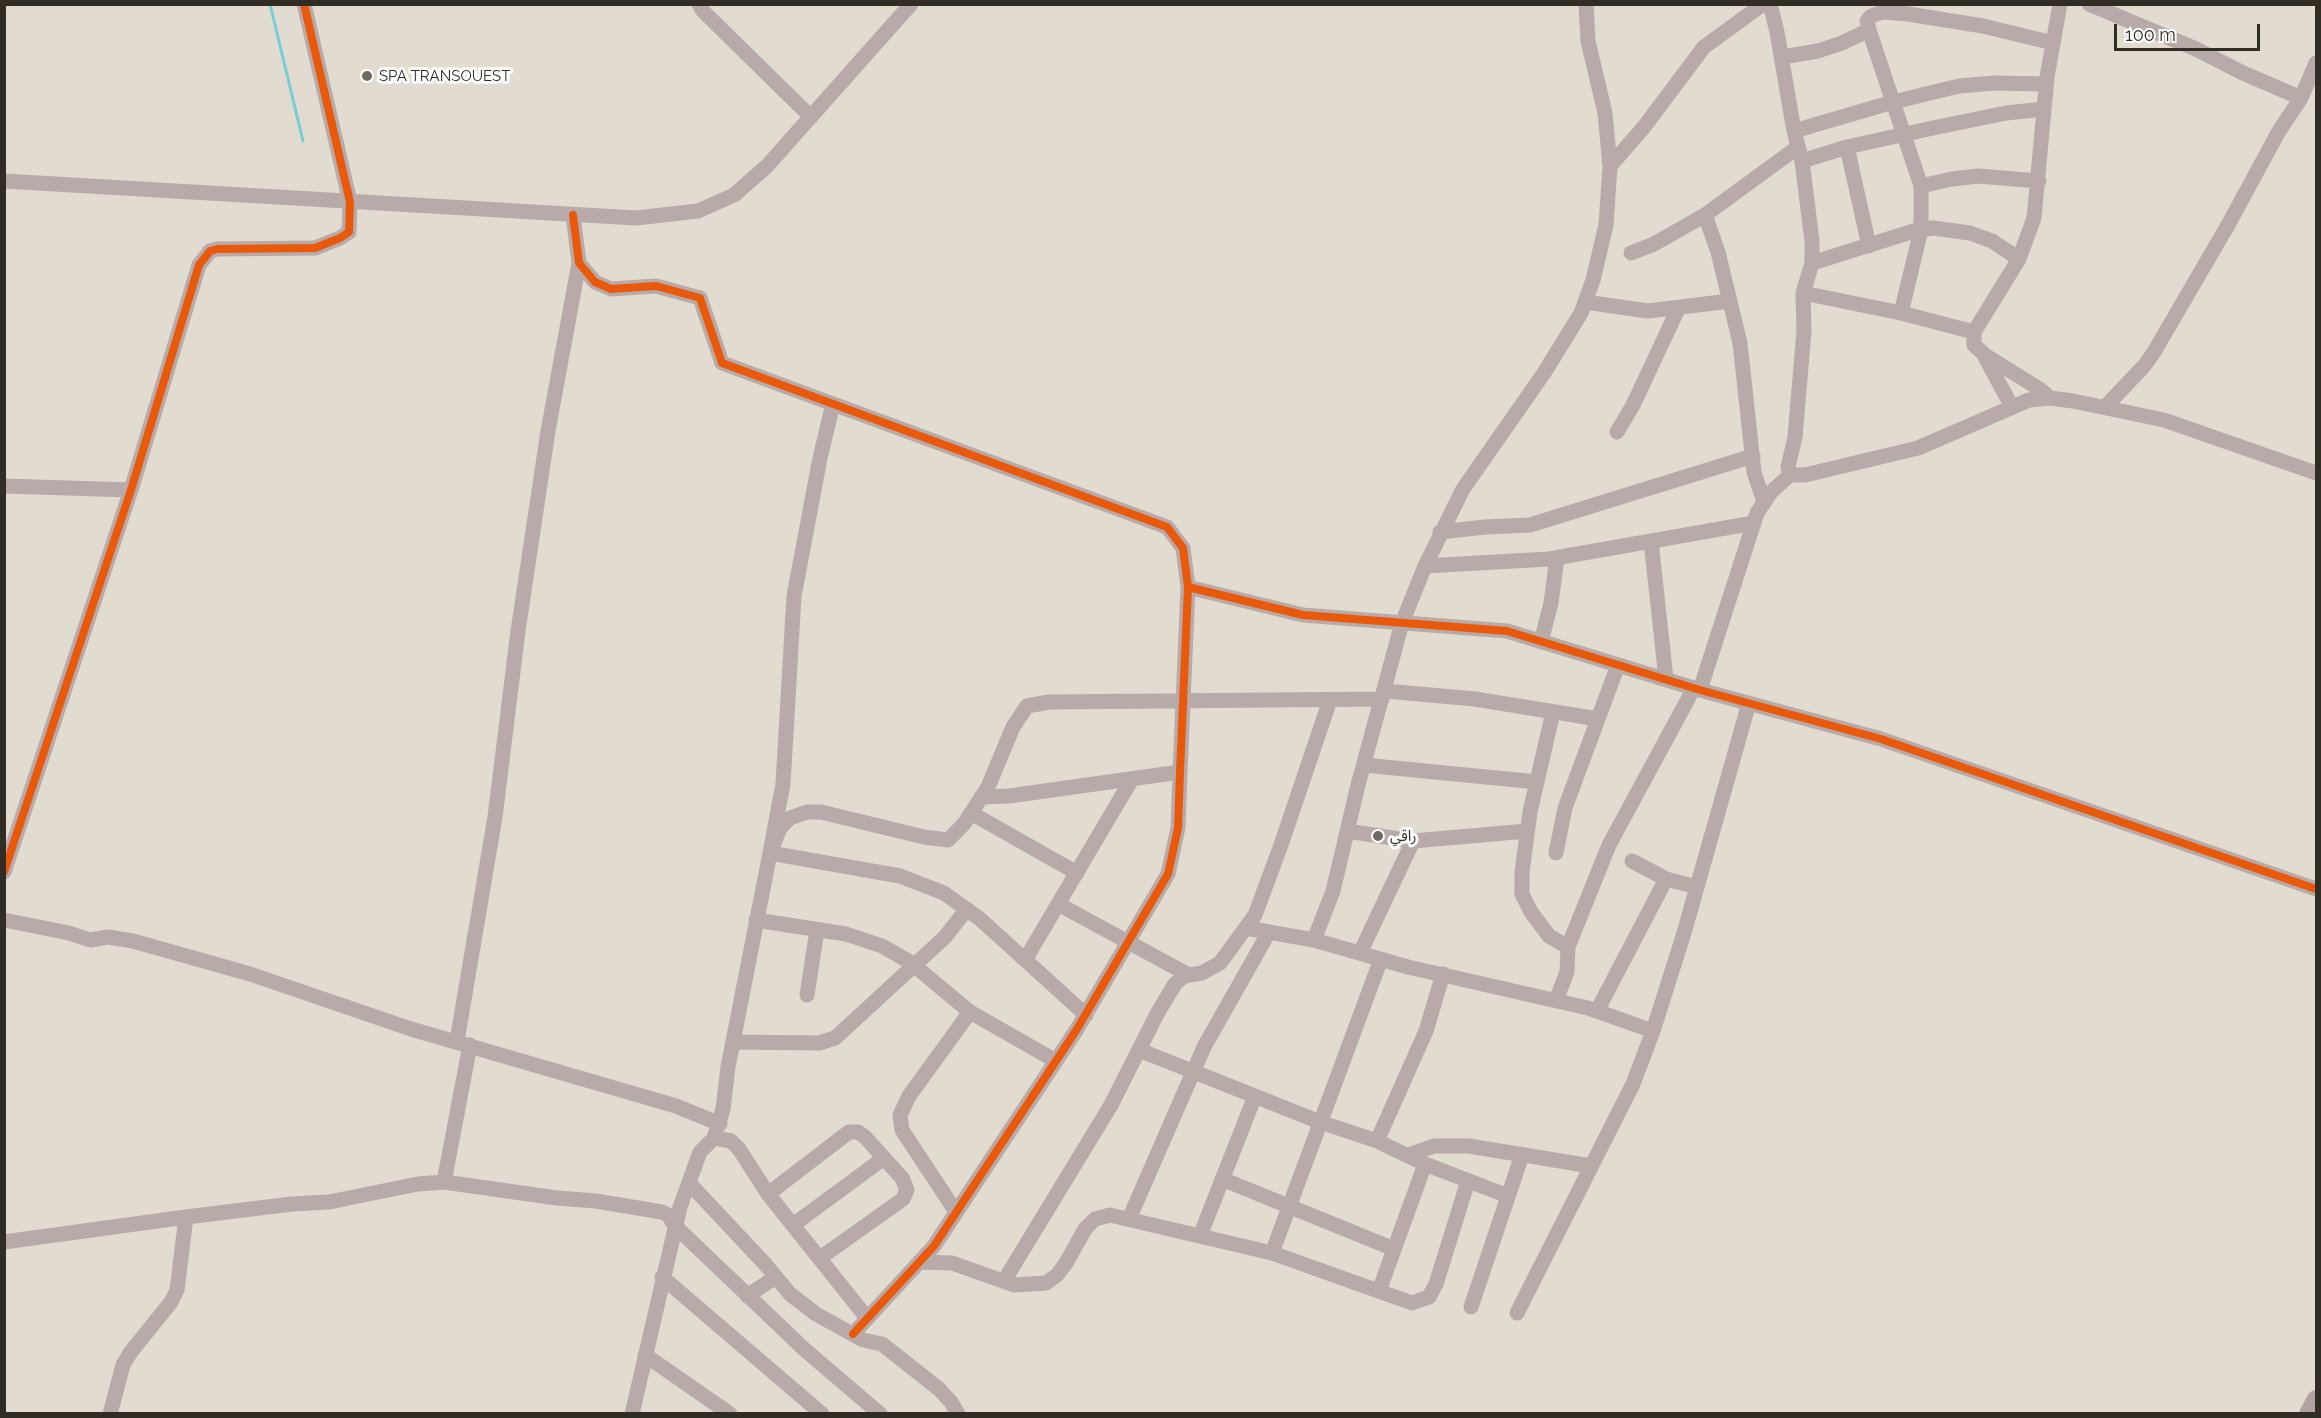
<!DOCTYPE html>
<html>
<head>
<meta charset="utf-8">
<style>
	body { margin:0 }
	#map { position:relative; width:2321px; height:1418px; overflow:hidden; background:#e1dbd0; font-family:Raleway,sans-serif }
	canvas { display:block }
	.frame { position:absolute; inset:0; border:6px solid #312d25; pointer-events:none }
	.scale { position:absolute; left:2114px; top:24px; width:146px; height:27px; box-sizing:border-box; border:3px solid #312d25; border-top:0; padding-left:8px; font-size:18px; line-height:21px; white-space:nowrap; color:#312d25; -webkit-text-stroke:4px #fff; paint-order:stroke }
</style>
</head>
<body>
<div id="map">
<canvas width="2321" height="1418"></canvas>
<div class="frame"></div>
<div class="scale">100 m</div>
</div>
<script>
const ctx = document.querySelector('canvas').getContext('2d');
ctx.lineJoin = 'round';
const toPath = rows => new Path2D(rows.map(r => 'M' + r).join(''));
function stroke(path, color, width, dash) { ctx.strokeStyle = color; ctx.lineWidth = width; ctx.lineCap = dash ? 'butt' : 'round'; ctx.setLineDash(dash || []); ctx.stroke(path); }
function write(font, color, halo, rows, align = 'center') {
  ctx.font = font + ' Raleway,"Noto Sans Arabic",sans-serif'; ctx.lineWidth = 6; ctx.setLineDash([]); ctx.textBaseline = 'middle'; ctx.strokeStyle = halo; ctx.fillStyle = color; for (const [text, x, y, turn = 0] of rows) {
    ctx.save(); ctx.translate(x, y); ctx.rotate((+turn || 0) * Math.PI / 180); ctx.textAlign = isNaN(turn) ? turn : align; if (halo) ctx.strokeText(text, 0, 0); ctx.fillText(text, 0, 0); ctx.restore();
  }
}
const stream = toPath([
	[270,4,303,141]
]);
const minor = toPath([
	[699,4,703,11,811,117],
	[1770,4,1777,32,1794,131,1802,161,1812,241,1812,263,1803,293,1804,331,1795,437,1788,467,1790,475],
	[2089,4,2196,49,2243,73,2301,98],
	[1782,57,1818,51,1842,43,1869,30],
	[1794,131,1893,102,1959,86,1994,83,2046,84],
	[1847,147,1869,246],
	[1802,161,1847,147,1933,128,2006,113,2044,109],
	[1610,166,1644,127,1704,47,1763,4],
	[4,181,636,218,698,211,734,195,767,166,911,4],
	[1921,186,1952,179,1978,176,2039,181],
	[573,215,579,263,595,282,611,289,656,286,700,298,722,363,1167,527,1183,548,1188,587,1180,772,1178,828,1168,874,1077,1029,934,1246,853,1334],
	[1705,215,1718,252,1740,343,1754,472,1764,502],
	[1631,253,1654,244,1705,215,1798,147],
	[1812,263,1914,231,1933,228,1970,233,1992,241,2019,259],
	[1803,293,1901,313,1921,230,1921,186,1869,30,1867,21,1871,16,1883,12,1908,14,1983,26,2053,43],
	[1585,302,1648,311,1730,301],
	[1901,313,1974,332],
	[1985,357,2012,407],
	[2050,398,2041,390,1985,355,1974,345,1974,332,2019,259,2034,218,2047,77,2060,4],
	[833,404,820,458,794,596,783,784,770,853,900,876,944,893,980,919,1086,1015],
	[2105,407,2144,366,2154,352,2228,225,2279,131,2301,98,2316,63],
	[1617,432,1633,405,1679,307],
	[4,486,131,490],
	[1440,532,1485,527,1530,525,1753,456],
	[1651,541,1666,679],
	[1425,566,1549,559,1754,523],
	[1188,587,1303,615,1507,631,1700,690,1881,739,2316,889],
	[1541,642,1551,603,1557,558],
	[1700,690,1757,513,1771,492,1790,475,1805,475,1918,448,2029,400,2050,398,2073,401,2164,420,2316,473],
	[1385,691,1475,699,1598,719],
	[1553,712,1530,812,1522,872,1522,894,1531,912,1549,936,1568,947],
	[1364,765,1537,782],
	[981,797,1009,796,1180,772],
	[971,813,1077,873],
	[1347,831,1413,841,1527,831],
	[1556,853,1565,808,1618,665],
	[1632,861,1666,879,1697,887],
	[4,872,131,490,199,265,210,251,217,249,315,248,340,238,349,232,350,202,304,4],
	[1058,904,1189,975],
	[4,920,69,933,90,940,108,937,133,941,250,974,411,1029,676,1106,720,1124],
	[756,920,846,934,882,946,910,962,970,1012,1056,1061],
	[1246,928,1314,940,1408,967,1588,1008,1653,1031],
	[1314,940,1333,891,1358,785,1402,623,1425,566,1463,489,1544,373,1581,313,1593,280,1606,225,1610,166,1605,113,1588,41,1586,4],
	[1360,953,1413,841],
	[1025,960,1132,779],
	[807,995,817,930],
	[1556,1000,1567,972,1568,947,1609,845,1694,688],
	[1597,1011,1666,879],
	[457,1041,495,817,518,631,548,431,579,263],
	[733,1042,819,1043,835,1038,945,937,967,909],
	[1139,1050,1320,1122,1377,1141,1425,1164,1508,1196],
	[714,1138,723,1109,728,1067,770,853,780,828,790,818,807,812,821,812,924,837,948,840,964,824,988,787,1013,727,1027,706,1049,702,1382,699],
	[1377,1141,1426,1031,1443,974],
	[1408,1155,1434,1146,1469,1146,1591,1166],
	[1222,1179,1394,1249],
	[444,1182,470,1045],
	[689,1183,766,1265,790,1294,816,1314,863,1340,882,1344,939,1389,951,1402,958,1414],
	[768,1194,849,1132,858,1132,865,1137,902,1178,907,1190,903,1199,820,1258],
	[956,1212,902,1130,900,1115,909,1096,970,1012],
	[1129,1219,1204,1047,1269,932],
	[793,1225,884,1158],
	[1200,1236,1255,1096],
	[4,1242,186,1217,292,1204,329,1202,418,1184,444,1182,557,1198,596,1201,662,1212,668,1215,675,1226,804,1349,880,1414],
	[1272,1253,1381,959],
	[920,1262,952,1263,1014,1285,1046,1283,1057,1275,1066,1263,1085,1229,1095,1219,1110,1215,1272,1253,1412,1303,1429,1297,1436,1284,1468,1181],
	[662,1277,822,1414],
	[1004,1281,1111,1105,1158,1012,1175,984,1184,976,1202,973,1220,963,1255,915,1281,845,1330,700],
	[1379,1291,1425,1164],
	[747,1296,776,1277],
	[1471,1307,1522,1155],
	[1517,1313,1633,1084,1653,1031,1684,933,1749,703],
	[645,1355,730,1414],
	[110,1414,123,1365,130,1353,171,1302,177,1290,186,1217],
	[632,1414,680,1207,700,1152,714,1138,731,1141,739,1149,768,1194,867,1318]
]);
const major = toPath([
	[2308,1414,2316,1399]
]);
const cycleway = toPath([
	[573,215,579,263,595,282,611,289,656,286,700,298,722,363,1167,527,1183,548,1188,587,1180,772,1178,828,1168,874,1077,1029,934,1246,853,1334],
	[1188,587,1303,615,1507,631,1700,690,1881,739,2316,889],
	[4,872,131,490,199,265,210,251,217,249,315,248,340,238,349,232,350,202,304,4]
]);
const markers = [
	[367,76,6,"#6f6a61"],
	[1378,836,6,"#6f6a61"]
];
const poiNames = [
	["SPA TRANSOUEST",379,76],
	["راقي",1390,836]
];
stroke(stream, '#77ced7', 3);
stroke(minor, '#b7aaa9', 15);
stroke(major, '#b1a1a0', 18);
stroke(cycleway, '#e8590c', 8);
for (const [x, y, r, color] of markers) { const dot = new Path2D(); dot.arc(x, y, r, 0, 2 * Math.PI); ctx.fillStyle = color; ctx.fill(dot); stroke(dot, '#fff', 2); }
write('15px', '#312d25', '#fff', poiNames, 'left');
</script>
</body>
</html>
